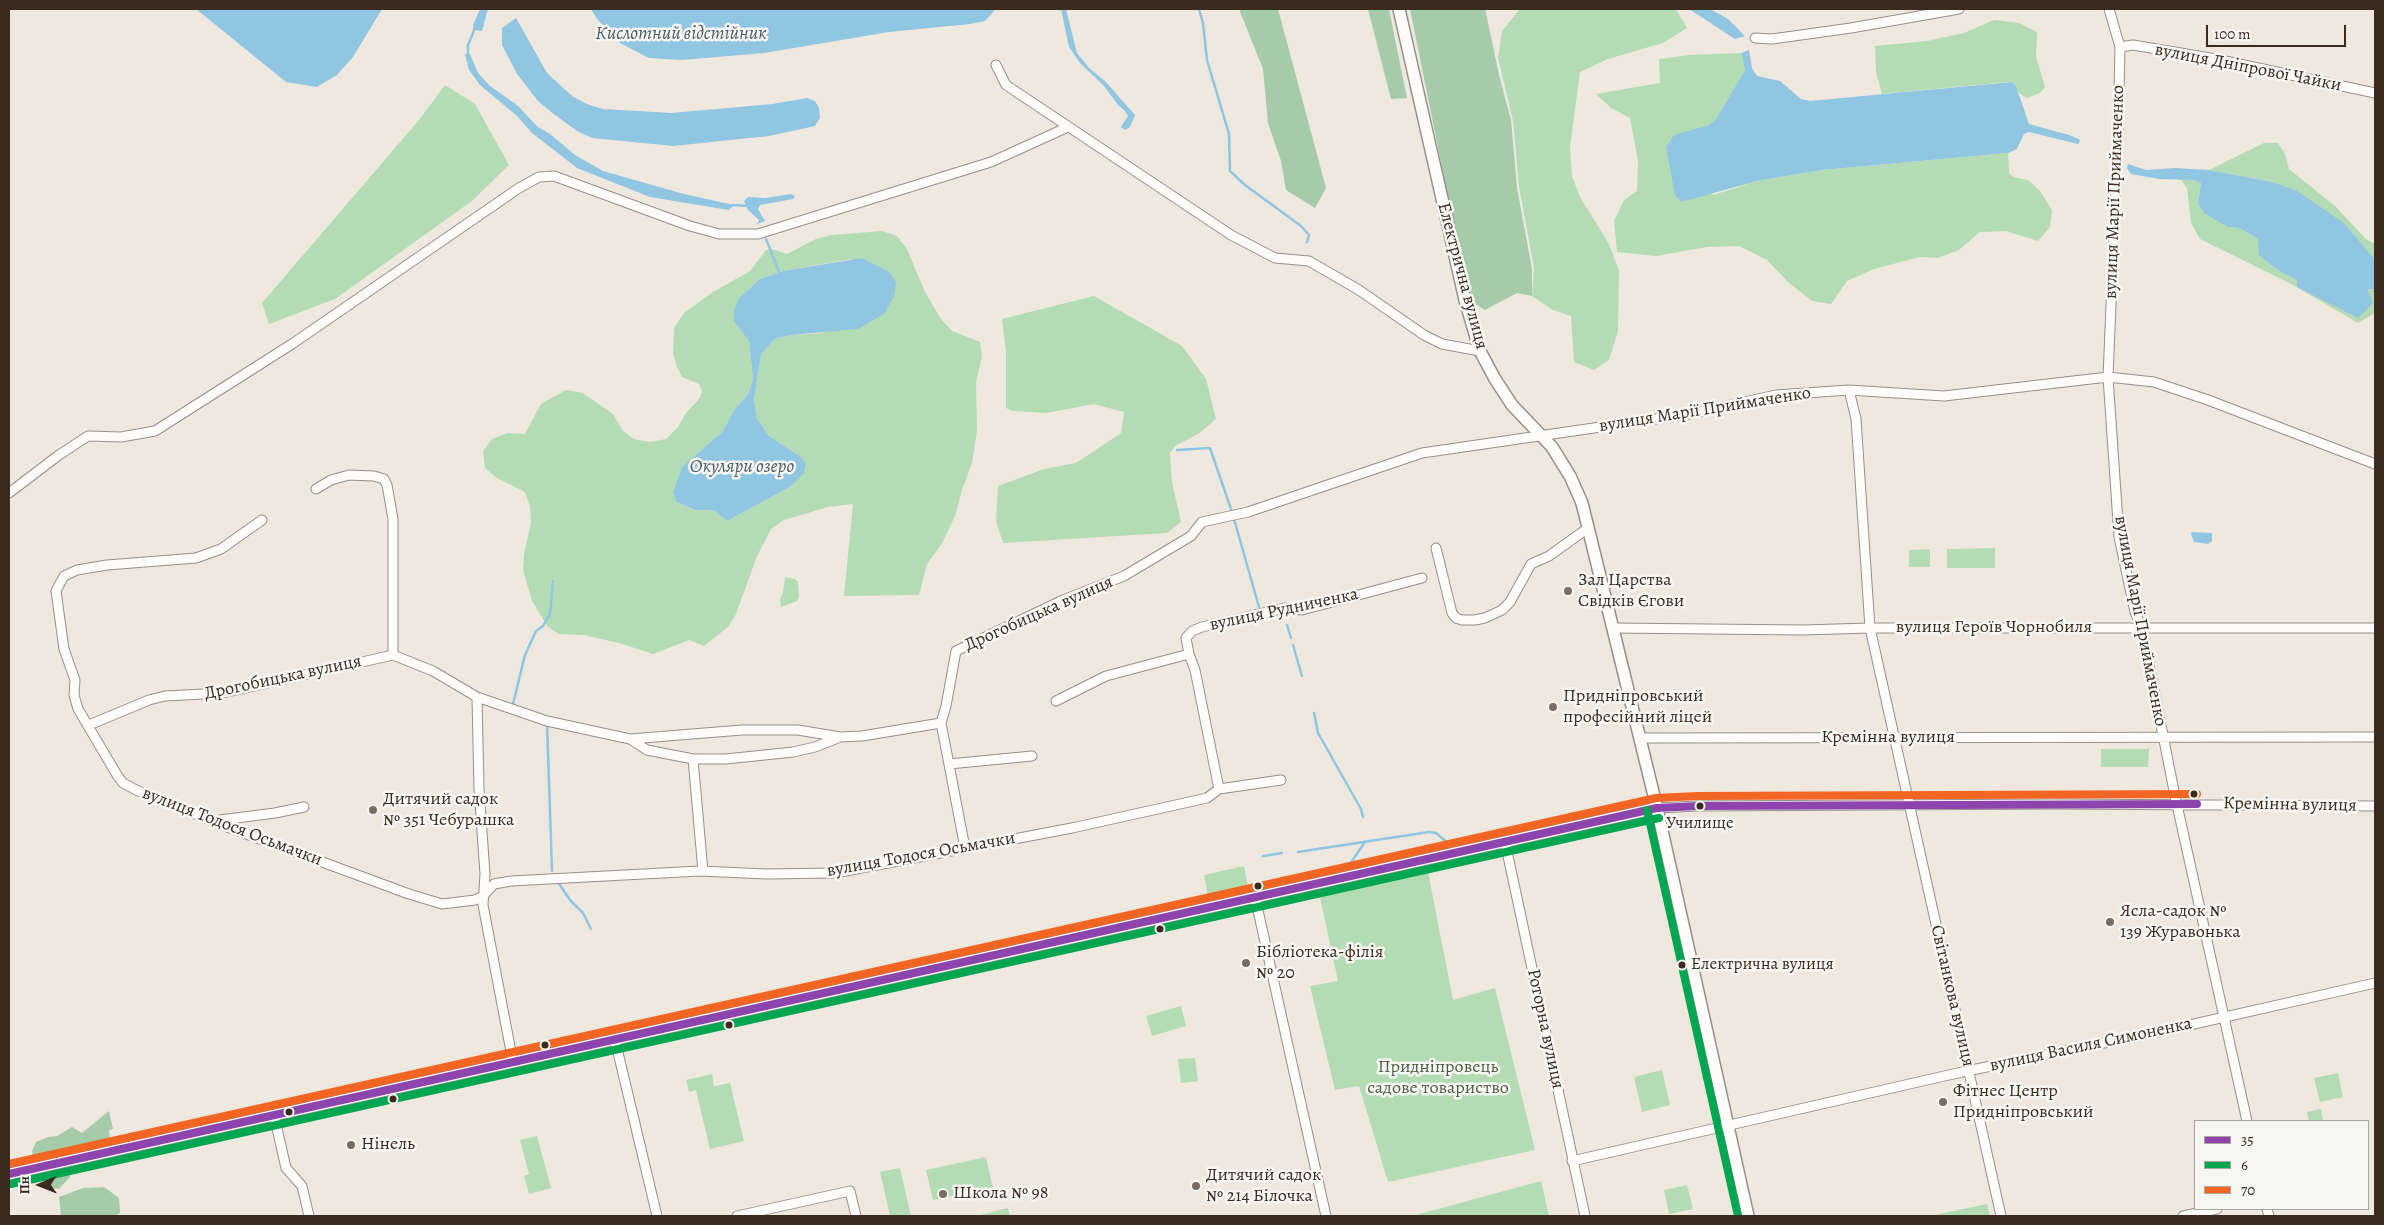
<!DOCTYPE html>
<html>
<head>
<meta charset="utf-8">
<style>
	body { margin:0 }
	#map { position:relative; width:2384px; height:1225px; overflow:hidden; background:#efe8df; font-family:Alegreya,serif }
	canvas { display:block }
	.frame { position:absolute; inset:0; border:10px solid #3b2a1e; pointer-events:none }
	.legend { position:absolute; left:2194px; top:1120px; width:175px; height:90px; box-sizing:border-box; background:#f6f6f2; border:1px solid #aba49d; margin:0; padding:6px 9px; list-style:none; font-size:15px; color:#3b2a1e }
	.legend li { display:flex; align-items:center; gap:10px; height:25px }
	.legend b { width:25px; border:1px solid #aba49d }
	.north { position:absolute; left:15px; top:1160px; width:50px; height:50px; -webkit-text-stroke:4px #f6f6f2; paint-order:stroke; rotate:269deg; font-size:14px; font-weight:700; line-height:20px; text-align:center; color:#3b2a1e }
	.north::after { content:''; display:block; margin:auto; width:18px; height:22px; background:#3b2a1e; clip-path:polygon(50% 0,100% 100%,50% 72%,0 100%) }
	.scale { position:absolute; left:2206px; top:25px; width:140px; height:22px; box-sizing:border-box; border:2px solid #3b2a1e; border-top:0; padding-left:6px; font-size:15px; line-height:18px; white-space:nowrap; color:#3b2a1e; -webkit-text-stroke:4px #f6f6f2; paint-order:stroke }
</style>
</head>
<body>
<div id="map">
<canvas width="2384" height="1225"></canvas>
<div class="frame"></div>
<ul class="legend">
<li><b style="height:6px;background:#8e44ad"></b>35</li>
<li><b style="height:6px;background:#00a651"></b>6</li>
<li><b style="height:6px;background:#f26522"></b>70</li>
</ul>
<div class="north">Пн</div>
<div class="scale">100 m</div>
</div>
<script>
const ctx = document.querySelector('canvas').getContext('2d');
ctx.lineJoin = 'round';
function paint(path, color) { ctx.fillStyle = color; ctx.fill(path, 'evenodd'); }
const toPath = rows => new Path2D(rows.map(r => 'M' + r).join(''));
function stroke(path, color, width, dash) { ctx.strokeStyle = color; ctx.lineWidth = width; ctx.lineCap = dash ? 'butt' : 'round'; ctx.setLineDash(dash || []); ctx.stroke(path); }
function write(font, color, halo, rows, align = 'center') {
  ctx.font = font + ' Alegreya,serif'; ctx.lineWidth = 5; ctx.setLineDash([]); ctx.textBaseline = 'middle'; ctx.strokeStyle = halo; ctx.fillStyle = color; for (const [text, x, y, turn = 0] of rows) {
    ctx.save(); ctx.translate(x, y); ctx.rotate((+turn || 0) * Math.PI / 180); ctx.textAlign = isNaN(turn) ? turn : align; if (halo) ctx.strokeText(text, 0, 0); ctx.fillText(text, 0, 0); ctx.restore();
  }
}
const green = toPath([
	[1520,9,1676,9,1687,28,1663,43,1608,59,1580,72,1570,147,1572,176,1580,197,1609,244,1619,271,1618,331,1609,360,1594,370,1574,362,1571,316,1553,310,1532,296,1534,268,1519,187,1513,121,1498,58,1502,31],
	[1994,20,2019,23,2037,32,2036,57,2045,87,2040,93,2027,98,2019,93,2012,82,2007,82,1882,94,1876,72,1875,46,1927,41,1964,33],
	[1741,53,1745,70,1716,119,1709,125,1696,129,1713,195,1757,181,1822,170,2008,153,2009,173,2013,177,2028,180,2040,191,2052,210,2050,227,2038,241,2006,231,1980,232,1959,250,1938,258,1920,257,1874,269,1847,281,1831,304,1812,301,1788,282,1767,260,1739,246,1707,247,1656,256,1617,252,1614,221,1624,200,1637,191,1638,161,1630,118,1611,108,1596,94,1660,83,1659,59,1689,55],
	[445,85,475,104,509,165,472,201,335,299,269,324,262,303,419,120],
	[2264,143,2278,143,2285,154,2289,169,2335,206,2366,239,2375,244,2375,259,2344,223,2272,182,2209,170],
	[2180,179,2193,180,2201,183,2198,203,2228,227,2239,228,2258,239,2293,278,2374,289,2375,313,2358,323,2293,285,2200,239,2191,223,2187,188],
	[882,231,897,236,907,249,925,292,941,319,952,331,980,342,982,357,976,382,977,431,972,463,962,490,955,516,941,545,927,564,919,595,844,596,853,504,828,507,784,520,771,529,757,556,736,614,728,627,704,646,689,640,653,654,619,643,584,635,559,634,548,627,532,601,523,570,524,554,531,523,530,507,525,492,497,478,485,468,483,451,492,439,508,433,525,434,541,404,566,390,583,393,613,414,623,431,634,439,650,442,666,439,678,427,686,413,700,398,702,391,699,384,682,377,677,367,673,354,674,328,684,313,713,292,750,271,766,250,772,249,787,254,816,239,832,235],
	[852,259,823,333,791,335,775,339,761,354,754,400,757,418,769,436,801,457,806,463,790,487,727,521,714,510,695,510,677,502,682,467,722,432,735,409,748,394,753,379,749,341,734,320,739,298,760,279,783,271],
	[1094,296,1182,346,1206,379,1216,419,1198,434,1175,446,1170,453,1172,482,1181,522,1167,533,1003,543,996,521,998,486,1044,469,1076,463,1121,433,1124,412,1094,404,1046,413,1013,411,1006,408,1006,352,1002,319],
	[1995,548,1995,568,1947,568,1947,549],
	[1930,549,1930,567,1909,567,1909,550],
	[785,577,795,579,798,582,799,597,797,601,781,607,780,599,783,593],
	[2101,749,2149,749,2148,767,2101,767],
	[1244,866,1248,887,1208,896,1204,875],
	[1428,872,1453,1000,1495,988,1535,1150,1388,1182,1359,1086,1335,1090,1310,986,1338,981,1320,897],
	[1181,1006,1186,1026,1152,1036,1146,1016],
	[1195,1058,1198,1081,1181,1083,1178,1059],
	[1662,1070,1670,1105,1642,1112,1634,1077],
	[2338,1073,2343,1097,2320,1102,2314,1078],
	[712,1074,714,1086,710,1087,730,1083,744,1141,710,1149,696,1090,689,1092,686,1080],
	[2321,1109,2323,1121,2309,1121,2307,1112],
	[537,1136,551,1188,529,1194,524,1176,529,1174,520,1140],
	[986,1157,993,1188,933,1200,926,1170],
	[900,1168,911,1216,890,1216,880,1172],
	[1541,1181,1549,1216,1412,1216],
	[1687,1185,1693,1209,1669,1214,1664,1190],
	[1987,1204,1990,1216,1930,1216],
	[1008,1208,1010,1216,976,1216]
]);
const forest = toPath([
	[1239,9,1278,9,1326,188,1315,208,1286,190,1281,161,1268,123,1263,69],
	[1368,9,1389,9,1407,98,1391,99],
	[1410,9,1485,9,1500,79,1511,120,1517,188,1532,269,1532,296,1517,293,1485,310,1469,300],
	[109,1111,113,1129,109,1130,110,1139,79,1145,66,1157,44,1161,33,1157,32,1151,36,1142,48,1137,57,1136,72,1127,82,1133],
	[70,1169,70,1177,59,1189,44,1186,44,1181,52,1173],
	[104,1187,119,1198,120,1213,114,1216,61,1216,59,1197,83,1188]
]);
const water = toPath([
	[196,9,382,9,353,57,337,75,317,87,286,82],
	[480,9,488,9,482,31,474,30,473,25],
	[591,9,996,9,985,21,970,24,889,32,764,53,682,60,649,58,620,43,597,19],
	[1061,9,1066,9,1077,53,1089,68,1105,81,1135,115,1130,127,1125,130,1121,127,1128,116,1125,111,1118,105,1104,86,1080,63,1069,47],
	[1689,9,1710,9,1728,19,1745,36,1735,39],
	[516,18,547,73,572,96,587,104,603,109,671,113,773,104,807,98,815,101,819,108,820,118,815,126,769,136,673,146,592,138,577,131,551,112,538,101,517,74,502,45,502,28],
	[1749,50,1752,68,1757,76,1780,81,1801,99,1810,101,2012,82,2016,86,2029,124,2069,135,2079,139,2080,142,2078,144,2029,132,2024,134,2017,149,2008,153,1822,170,1757,181,1681,202,1675,195,1666,147,1674,135,1709,125,1716,119,1745,70,1741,53],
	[465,54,470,54,478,73,490,86,517,105,538,127,550,134,575,155,603,171,684,194,734,205,729,210,650,197,577,168,532,133,517,116,480,85,469,70],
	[2128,164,2146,170,2174,168,2209,170,2272,182,2297,191,2344,223,2375,259,2375,291,2374,289,2367,289,2373,303,2358,318,2297,287,2297,280,2278,270,2259,255,2258,239,2239,228,2228,227,2204,213,2198,203,2201,183,2193,180,2159,179,2131,174,2127,168],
	[791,194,795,196,793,199,760,205,758,209,765,221,757,224,759,220,748,210,744,201,748,197,765,198],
	[862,258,888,271,896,282,894,296,884,314,858,329,791,335,775,339,761,354,754,400,757,418,769,436,801,457,806,463,804,473,790,487,727,521,714,510,695,510,677,502,673,493,682,467,722,432,735,409,748,394,753,379,749,341,734,321,734,309,739,298,760,279,783,271],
	[2192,532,2212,533,2212,541,2208,544,2194,542,2191,534]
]);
const stream = toPath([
	[1199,9,1203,23,1207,60,1229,134,1230,171,1245,185,1301,226,1309,235,1307,242],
	[468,57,468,45,475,28],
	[732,205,749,206],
	[766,239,779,272],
	[1177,450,1210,448,1232,512,1259,607],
	[1287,625,1291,638],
	[1293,645,1302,676],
	[514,707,513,704,525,655,536,631,543,626,550,614,553,581],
	[1314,713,1318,733,1361,809,1363,817],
	[547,723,552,871],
	[1298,852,1429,832,1436,833,1449,844],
	[1263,856,1282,853],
	[1346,870,1365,842],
	[558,882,570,900,583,913,591,929]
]);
const minor = toPath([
	[2109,9,2120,47,2118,138,2108,377,2119,537,2135,612,2142,629,2175,796,2247,1121],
	[1755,38,1772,39,1851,28,1959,9],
	[2120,47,2133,45,2216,59,2375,93],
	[996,65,1006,85,1231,235,1275,258,1309,261,1359,290,1424,335,1442,344,1480,351],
	[1849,390,1856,419,1870,628,2001,1216],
	[316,489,331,480,349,475,374,476,384,479,387,485,393,519,393,655],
	[9,493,59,455,88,436,121,437,155,431,292,344,519,188,539,177,554,176,690,226,719,234,758,234,991,162,1068,127],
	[262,520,221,549,196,558,107,565,77,570,64,576,56,591,64,649,75,680,74,695,78,709,117,775,123,783,136,790,222,825,409,894,442,904,475,900,483,896,494,884,511,881,700,871,766,874,835,873,1072,828,1207,798,1219,789,1195,670,1189,654],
	[1436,548,1452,613,1456,618,1462,620,1475,620,1485,618,1502,610,1510,602,1531,564,1549,556,1588,528],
	[1613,628,1803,630,1870,628,2375,628],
	[477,697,479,789,485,874,483,905,513,1062],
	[1056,701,1106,676,1189,654,1186,638,1192,631,1202,627,1285,608,1302,610,1422,578],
	[941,723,965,848],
	[89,725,149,700,165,696,223,693,393,655,433,671,477,697,547,721,630,739,742,730,798,730,840,737,862,736,941,723,946,706,956,651,1063,600,1124,576,1191,536,1202,522,1248,512,1422,453,1690,414,1776,395,1849,390,1944,396,2108,377,2154,382,2208,400,2375,464],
	[1640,738,2375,737],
	[630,739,647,750,693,759,726,759,793,752,815,747,838,738],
	[693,759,703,871],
	[949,764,1032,756],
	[1219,789,1281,780],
	[1657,808,1698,806,2059,804,2375,806],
	[212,821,275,813,304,807],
	[1505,842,1585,1216],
	[1255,897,1326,1216],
	[615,1040,657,1216],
	[274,1115,286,1168,302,1186,309,1216],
	[1572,1161,1962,1072,2172,1029,2375,983],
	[2267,1209,2269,1216],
	[737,1216,850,1191,856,1216],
	[2183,1216,2217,1209]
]);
const tertiary = toPath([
	[1399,9,1465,300,1480,351,1495,379,1512,405,1552,447,1570,476,1582,503,1657,808,1748,1216],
	[9,1174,1657,808]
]);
const bus1 = toPath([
	[9,1174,1657,808,1698,806,2197,804]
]);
const bus2 = toPath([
	[1647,810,1738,1216],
	[11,1184,1659,818]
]);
const bus3 = toPath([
	[9,1164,1656,798,1698,796,2197,794]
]);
const markers = [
	[1568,591,5,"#7a6c62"],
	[1553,707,5,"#7a6c62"],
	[2194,794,4.5,"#3b2a1e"],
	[1700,806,4.5,"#3b2a1e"],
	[373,810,5,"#7a6c62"],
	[1258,886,4.5,"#3b2a1e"],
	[2110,922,5,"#7a6c62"],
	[1160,929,4.5,"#3b2a1e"],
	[1246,963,5,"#7a6c62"],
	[1682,965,4.5,"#3b2a1e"],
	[729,1025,4.5,"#3b2a1e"],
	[545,1045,4.5,"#3b2a1e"],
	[393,1099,4.5,"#3b2a1e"],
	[1943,1102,5,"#7a6c62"],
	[289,1112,4.5,"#3b2a1e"],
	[351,1145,5,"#7a6c62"],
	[1196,1186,5,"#7a6c62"],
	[943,1194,5,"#7a6c62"]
];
const busNames = [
	["Училище",1700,824],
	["Електрична вулиця",1691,965,"left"]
];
const streetNames = [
	["вулиця Дніпрової Чайки",2248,68,11],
	["вулиця Марії Приймаченко",2115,192,-88],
	["Електрична вулиця",1462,276,75],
	["вулиця Марії Приймаченко",1705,410,-9],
	["вулиця Рудниченка",1284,610,-12],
	["Дрогобицька вулиця",1039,614,-24],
	["вулиця Марії Приймаченко",2140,621,79],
	["вулиця Героїв Чорнобиля",1994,628],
	["Дрогобицька вулиця",283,678,-12],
	["Кремінна вулиця",1888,738],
	["Кремінна вулиця",2290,805,1],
	["вулиця Тодося Осьмачки",232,827,21],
	["вулиця Тодося Осьмачки",921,855,-10],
	["Світанкова вулиця",1952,996,77],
	["Роторна вулиця",1545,1029,78],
	["вулиця Василя Симоненка",2091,1045,-12]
];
const poiNames = [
	["Зал Царства",1578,581],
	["Свідків Єгови",1578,602],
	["Придніпровський",1563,697],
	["професійний ліцей",1563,718],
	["Дитячий садок",383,800],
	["№ 351 Чебурашка",383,821],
	["Ясла-садок №",2120,912],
	["139 Журавонька",2120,933],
	["Бібліотека-філія",1256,953],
	["№ 20",1256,974],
	["Фітнес Центр",1953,1092],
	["Придніпровський",1953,1113],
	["Нінель",361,1145],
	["Дитячий садок",1206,1176],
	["№ 214 Білочка",1206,1197],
	["Школа № 98",953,1194]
];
const parkNames = [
	["Придніпровець",1438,1068],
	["садове товариство",1438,1089]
];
const waterNames = [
	["Кислотний відстійник",681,34],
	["Окуляри озеро",742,467]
];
paint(green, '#b3dcb4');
paint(forest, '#a5cba8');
paint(water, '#90c6e1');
stroke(stream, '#90c6e1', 2.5);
stroke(minor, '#969089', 11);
stroke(tertiary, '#969089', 14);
stroke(minor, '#fdfcfa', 9);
stroke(tertiary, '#fdfcfa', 11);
stroke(bus1, '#8e44ad', 8);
stroke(bus2, '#00a651', 8);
stroke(bus3, '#f26522', 8);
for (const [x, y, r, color] of markers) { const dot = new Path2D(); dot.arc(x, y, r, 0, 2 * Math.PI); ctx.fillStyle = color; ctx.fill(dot); stroke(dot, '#f6f6f2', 2); }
write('17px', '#3b2a1e', '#f6f6f2', busNames);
write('18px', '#3b2a1e', '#f6f6f2', streetNames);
write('18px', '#3b2a1e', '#f6f6f2', poiNames, 'left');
write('18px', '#505c40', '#f6f6f2', parkNames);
write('italic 19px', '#4b5b63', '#f6f6f2', waterNames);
</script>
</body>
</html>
